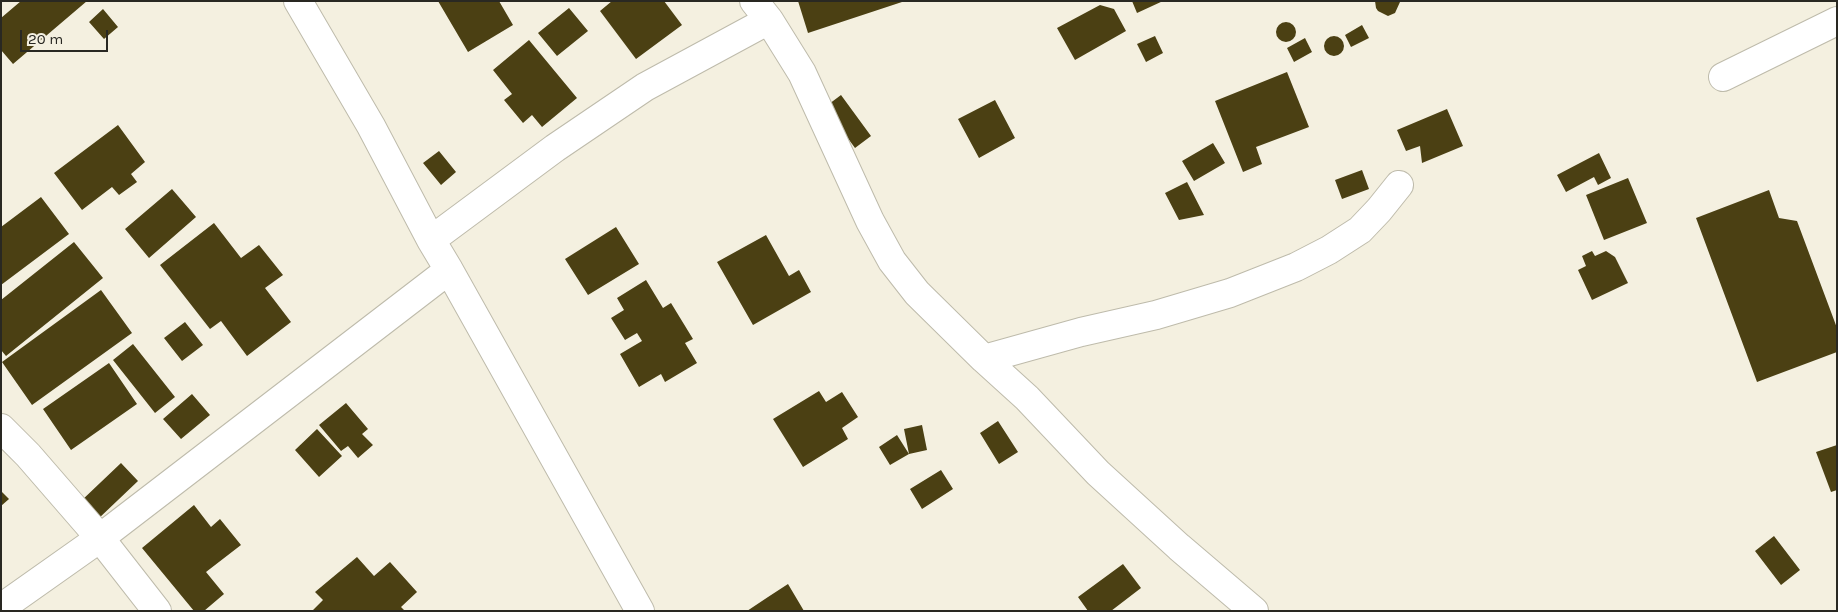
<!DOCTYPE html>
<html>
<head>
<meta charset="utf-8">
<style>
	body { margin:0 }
	#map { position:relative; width:1838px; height:612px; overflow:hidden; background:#f4f0e0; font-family:Karla,sans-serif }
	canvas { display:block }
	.frame { position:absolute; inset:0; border:2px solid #292822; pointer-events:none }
	.scale { position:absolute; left:20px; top:30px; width:88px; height:22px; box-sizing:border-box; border:2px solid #292822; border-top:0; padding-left:6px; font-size:15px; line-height:18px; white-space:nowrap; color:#292822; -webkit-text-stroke:4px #f4f0e0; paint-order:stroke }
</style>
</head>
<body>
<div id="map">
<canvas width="1838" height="612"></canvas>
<div class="frame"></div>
<div class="scale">20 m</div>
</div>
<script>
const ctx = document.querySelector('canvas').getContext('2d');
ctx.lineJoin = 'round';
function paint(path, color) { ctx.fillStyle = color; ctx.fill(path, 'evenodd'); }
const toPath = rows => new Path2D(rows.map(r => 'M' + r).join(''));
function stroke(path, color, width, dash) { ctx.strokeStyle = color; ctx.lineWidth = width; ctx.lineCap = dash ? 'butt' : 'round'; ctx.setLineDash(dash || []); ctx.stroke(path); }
const building = toPath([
	[21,1,87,1,13,64,1,50,1,18],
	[438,1,499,1,513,25,468,52],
	[612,1,664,1,682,25,636,59,600,11],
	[798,1,901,1,902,2,808,33],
	[1132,1,1163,1,1137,13],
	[1375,1,1399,1,1400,2,1395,13,1388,16,1378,11,1376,8],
	[1100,5,1114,9,1126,31,1075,60,1057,28],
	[569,8,588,31,557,56,538,33],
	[103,9,118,27,104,39,89,22],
	'1276 32a10 10 0 1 1 20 0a10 10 0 1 1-20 0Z',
	[1362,25,1369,38,1351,47,1345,35],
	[1155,36,1163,53,1146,62,1137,44],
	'1324 46a10 10 0 1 1 20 0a10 10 0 1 1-20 0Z',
	[1305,38,1312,52,1294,62,1287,48],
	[529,40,577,98,542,127,532,115,523,123,504,100,512,94,493,70],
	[1287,72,1309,127,1256,147,1262,164,1243,172,1215,101],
	[841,95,871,136,855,148,825,107],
	[995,100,1015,138,979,158,958,119],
	[1447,109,1463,146,1422,163,1420,146,1406,151,1397,130],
	[118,125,145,162,131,174,137,182,119,195,112,187,82,210,54,173],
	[1213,143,1225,163,1194,181,1182,161],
	[439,151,456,172,441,185,423,163],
	[1599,153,1611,178,1598,185,1594,177,1566,192,1557,175],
	[1362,170,1369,189,1342,199,1335,180],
	[1628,178,1647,223,1604,240,1586,195],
	[1187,182,1204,215,1179,220,1165,193],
	[172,189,196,217,149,258,125,229],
	[1769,190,1779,218,1797,221,1837,328,1837,352,1757,382,1696,218],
	[41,197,69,234,1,285,1,227],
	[214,223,241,258,259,245,283,275,265,288,291,322,247,356,221,321,210,329,160,265],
	[616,227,639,264,588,295,565,259],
	[766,235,789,276,799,270,811,292,753,325,717,262],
	[74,242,103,278,6,356,1,350,1,300],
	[1592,251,1595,256,1606,251,1615,257,1628,283,1592,300,1578,270,1586,266,1582,256],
	[646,280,663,308,671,303,693,339,685,343,697,363,665,382,661,374,639,387,620,354,642,341,637,333,625,340,611,318,624,310,617,298],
	[101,290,132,333,32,405,2,362],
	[185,322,203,345,182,361,164,338],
	[133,344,175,397,155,413,113,360],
	[109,363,137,404,71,450,43,409],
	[819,391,826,402,842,392,858,417,842,428,848,439,803,467,773,419],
	[192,394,210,415,181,439,163,419],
	[346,403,368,429,362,434,373,445,358,458,348,446,341,451,319,425],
	[998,421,1018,452,999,464,980,433],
	[922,425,927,450,909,454,904,429],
	[317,429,342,456,319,477,295,450],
	[897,435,909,454,890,465,879,447],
	[1837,445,1837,490,1831,492,1816,452],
	[121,463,138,481,97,520,80,502],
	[941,470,953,489,922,509,910,489],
	[1,491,9,499,1,506],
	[194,505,211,527,220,519,241,545,206,572,224,594,204,611,194,611,142,548],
	[1774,536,1800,570,1781,585,1755,551],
	[357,557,374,576,390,562,417,592,401,607,405,611,312,611,323,600,315,592],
	[1123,564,1141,588,1111,611,1088,611,1078,597],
	[788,584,804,611,747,611,768,597]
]);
const minor = toPath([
	[298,1,371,126,431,240,449,270,640,611],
	[754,1,769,20,802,73,870,221,892,261,917,293,984,359,1027,398,1098,473,1179,547,1254,611],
	[1723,77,1837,21],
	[431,240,555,148,645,87,769,20],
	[984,359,1081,332,1156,315,1230,293,1296,267,1329,250,1360,230,1379,210,1399,185],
	[1,428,28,455,100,538,157,611],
	[1,608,100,538,449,270]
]);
paint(building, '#4b4013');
stroke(minor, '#bebbab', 30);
stroke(minor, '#fff', 28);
</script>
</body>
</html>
